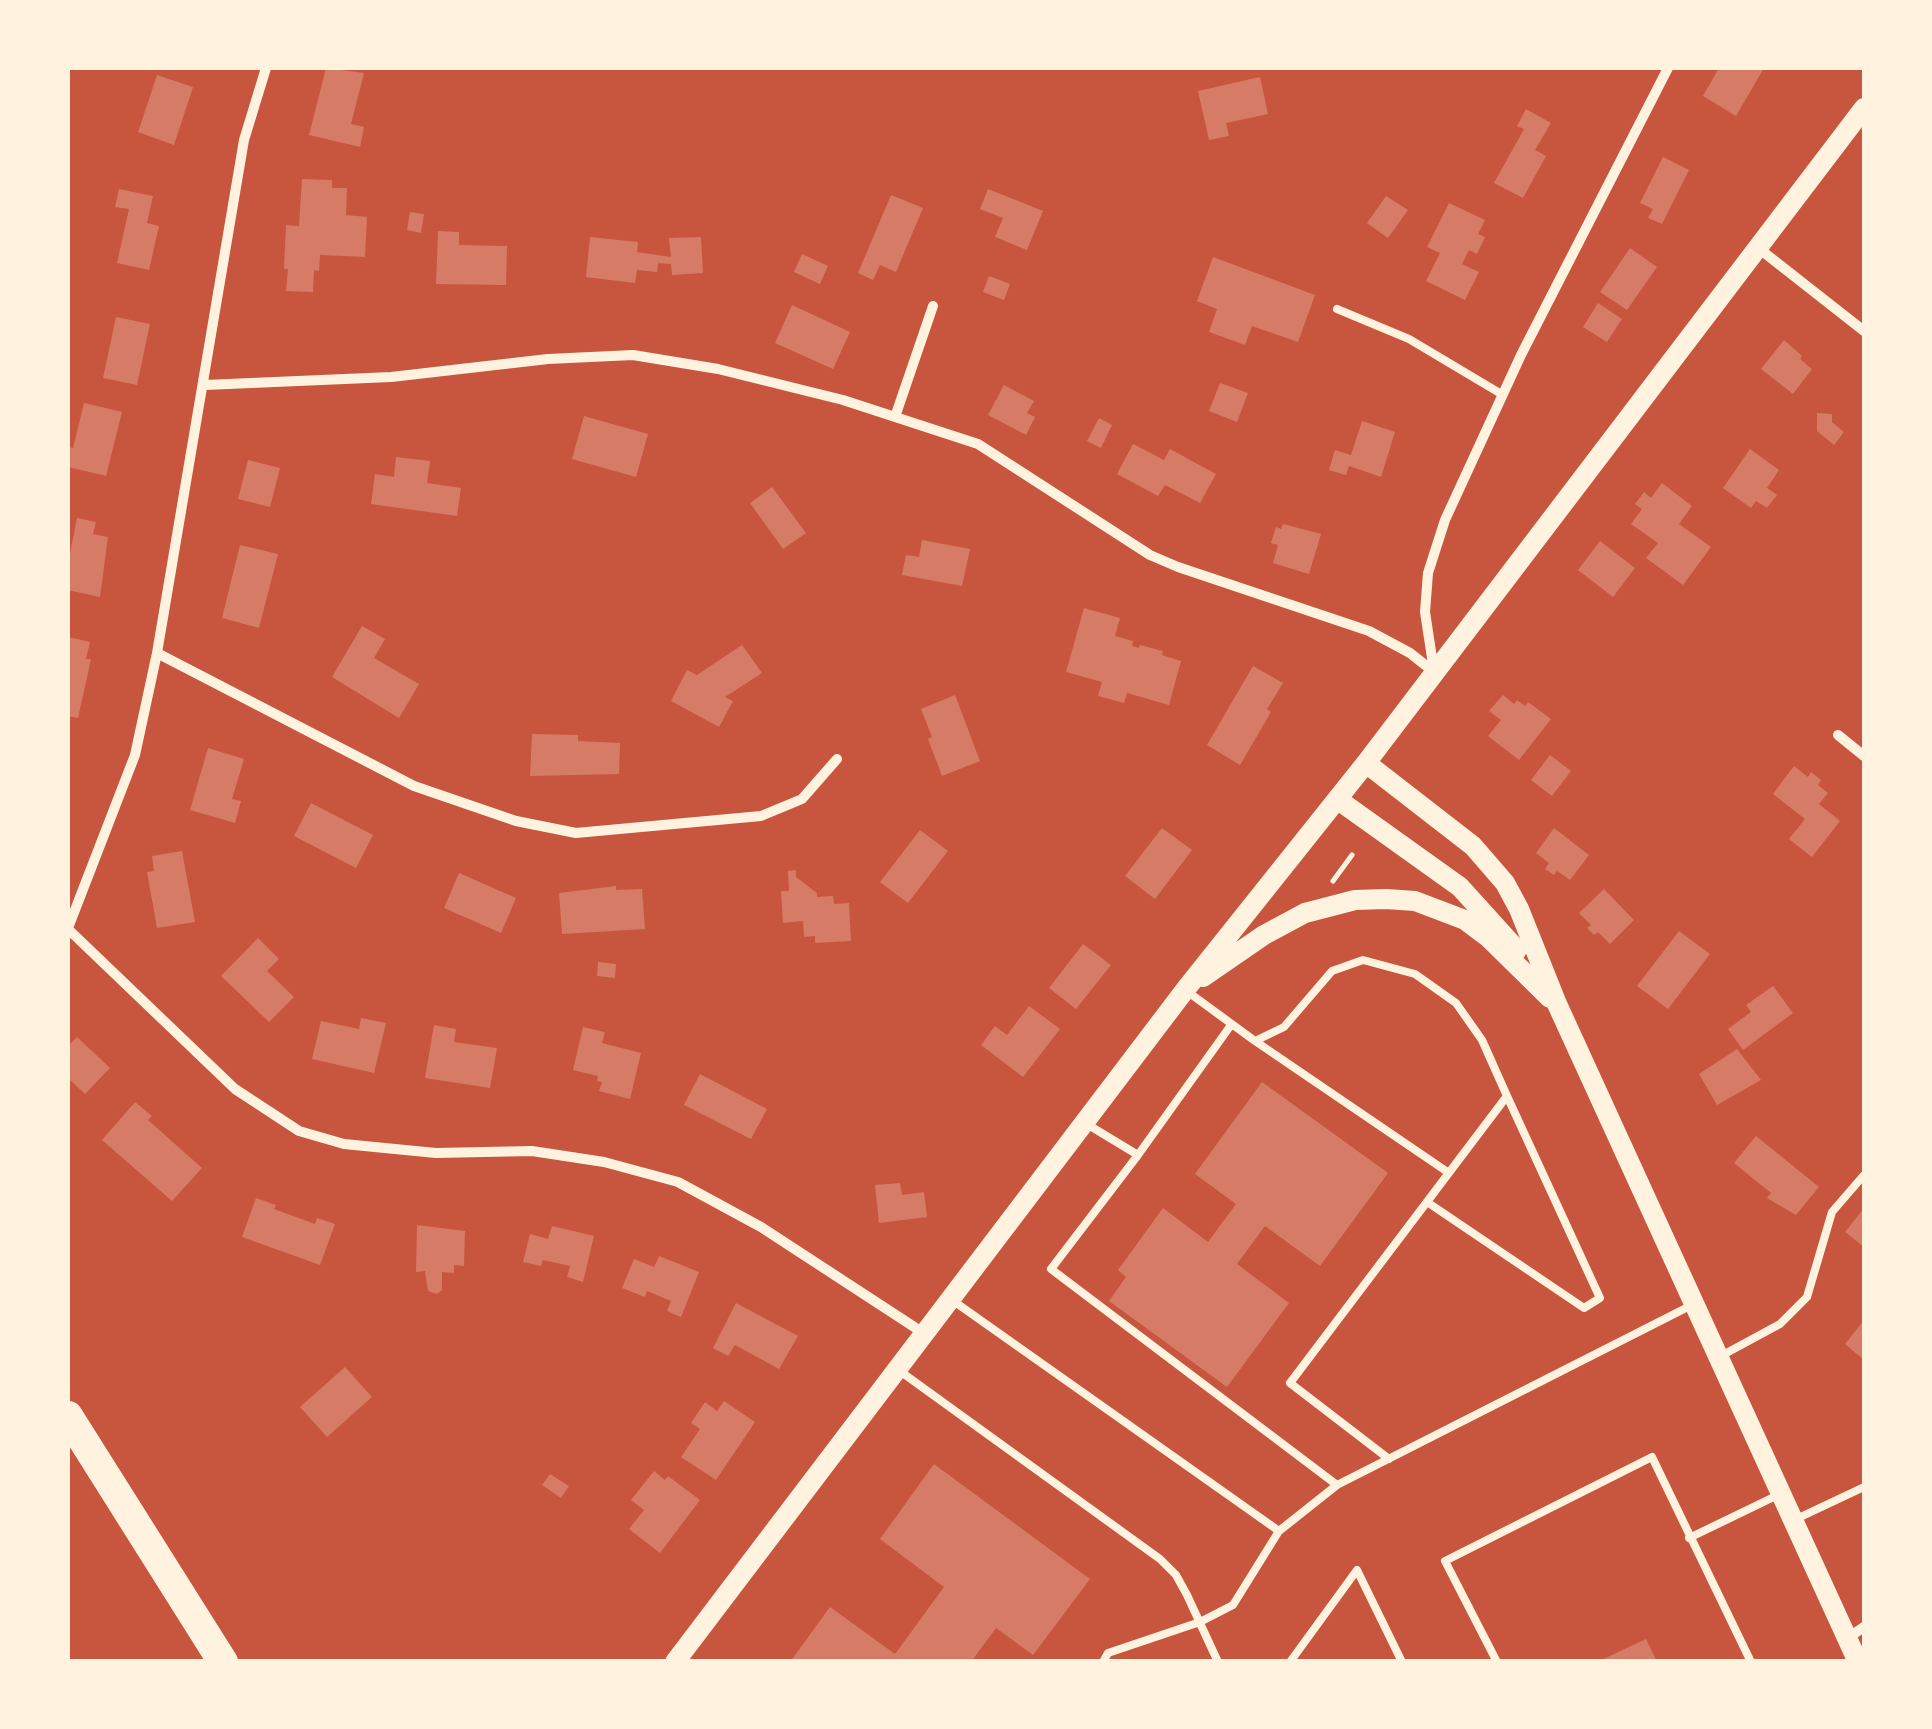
<!DOCTYPE html>
<html>
<head>
<meta charset="utf-8">
<style>
	body { margin:0 }
	#map { position:relative; width:1932px; height:1729px; overflow:hidden; background:#c8553d; font-family:Manrope,sans-serif }
	canvas { display:block }
	.frame { position:absolute; inset:0; border:70px solid #fff3e0; pointer-events:none }
</style>
</head>
<body>
<div id="map">
<canvas width="1932" height="1729"></canvas>
<div class="frame"></div>
</div>
<script>
const ctx = document.querySelector('canvas').getContext('2d');
ctx.lineJoin = 'round';
function paint(path, color) { ctx.fillStyle = color; ctx.fill(path, 'evenodd'); }
const toPath = rows => new Path2D(rows.map(r => 'M' + r).join(''));
function stroke(path, color, width, dash) { ctx.strokeStyle = color; ctx.lineWidth = width; ctx.lineCap = dash ? 'butt' : 'round'; ctx.setLineDash(dash || []); ctx.stroke(path); }
const building = toPath([
	[326,68,364,73,351,124,364,127,360,147,309,135],
	[1719,68,1764,68,1736,116,1703,96],
	[157,75,193,87,174,145,138,132],
	[1260,77,1268,114,1226,123,1229,136,1209,140,1198,91],
	[1526,109,1551,123,1535,150,1546,156,1523,198,1494,183,1524,129,1517,126],
	[1663,157,1689,170,1662,224,1648,218,1653,209,1640,203],
	[302,179,332,180,332,188,347,188,346,215,367,217,365,257,320,255,319,271,314,270,313,292,286,291,288,269,284,269,286,225,299,226],
	[119,189,153,196,147,223,159,226,149,270,117,263,129,209,115,207],
	[988,189,1043,211,1027,250,995,237,1003,218,980,209],
	[891,195,923,208,896,272,880,265,873,280,858,273],
	[1386,196,1408,210,1388,238,1367,223],
	[1449,203,1485,220,1478,234,1485,237,1477,254,1469,250,1462,264,1479,272,1465,300,1426,281,1440,253,1427,247],
	[410,212,424,214,421,233,407,230],
	[438,231,459,232,459,245,507,246,506,285,436,284],
	[590,237,638,242,637,252,671,257,669,238,701,237,703,273,672,275,671,264,658,263,657,272,637,270,635,283,586,277],
	[1630,248,1657,267,1627,310,1600,292],
	[802,254,828,266,820,284,794,272],
	[1213,257,1315,295,1298,342,1252,326,1245,345,1209,332,1217,309,1197,301],
	[989,276,1010,284,1004,300,983,292],
	[1598,303,1622,319,1607,342,1583,327],
	[792,305,850,332,833,369,775,343],
	[116,317,150,324,137,385,103,378],
	[1784,340,1802,356,1800,359,1812,369,1793,394,1761,369],
	[1220,383,1248,393,1237,422,1209,411],
	[1004,385,1034,401,1027,413,1035,417,1026,435,988,415],
	[84,403,122,412,106,476,68,467,68,447,73,448],
	[1817,413,1832,414,1832,422,1844,432,1834,445,1817,431],
	[584,416,648,434,636,477,572,459],
	[1099,418,1112,425,1101,448,1087,441],
	[1362,421,1395,432,1381,477,1349,466,1346,475,1329,470,1335,450,1351,455],
	[1133,444,1164,460,1170,449,1216,474,1200,503,1165,485,1158,496,1117,474],
	[1750,449,1779,470,1767,488,1777,495,1767,508,1756,501,1751,508,1723,488],
	[396,457,430,461,427,483,461,488,457,516,371,504,375,474,394,477],
	[248,460,280,468,270,507,238,499],
	[1662,483,1692,506,1679,524,1711,547,1683,585,1646,558,1658,543,1631,524,1642,509,1635,504,1644,492,1651,498],
	[772,487,806,533,783,549,750,503],
	[77,518,96,522,93,534,108,537,100,597,68,590,68,563],
	[1283,524,1321,534,1309,574,1273,563,1278,545,1271,543,1276,527,1281,529],
	[922,540,970,549,962,586,902,575,906,555,919,557],
	[1600,541,1635,568,1613,597,1578,570],
	[240,545,278,554,259,628,222,618],
	[1084,608,1120,618,1115,636,1133,641,1132,646,1139,648,1140,645,1163,651,1162,655,1181,661,1169,705,1127,693,1124,703,1098,696,1102,682,1066,672],
	[362,626,385,639,374,658,419,684,399,718,332,677],
	[68,637,90,642,86,659,91,659,78,718,68,716],
	[742,645,762,673,725,697,733,701,719,727,671,701,687,670,697,675],
	[1253,666,1283,683,1267,709,1271,712,1240,765,1207,745],
	[955,695,980,761,942,776,928,739,932,737,921,709],
	[1503,695,1514,704,1517,700,1525,706,1528,702,1551,719,1519,760,1488,736,1501,720,1489,711],
	[532,734,578,735,578,741,620,743,619,774,530,776],
	[208,748,244,759,232,799,241,801,235,823,190,810],
	[1550,755,1571,771,1552,796,1531,780],
	[1794,766,1808,777,1811,772,1821,780,1818,785,1828,793,1819,804,1840,821,1812,857,1789,839,1805,819,1773,794],
	[311,803,373,835,356,868,294,836],
	[1162,828,1192,850,1155,899,1125,876],
	[1554,828,1589,855,1570,880,1557,871,1554,875,1545,869,1549,863,1536,853],
	[920,830,948,851,908,903,880,882],
	[182,851,195,922,157,928,147,872,154,871,152,856],
	[796,870,796,877,817,893,817,897,833,896,834,904,849,903,851,941,815,943,815,936,804,937,803,921,783,923,781,891,789,891,788,871],
	[459,873,516,898,501,933,444,908],
	[616,886,616,890,642,889,645,929,562,934,559,893],
	[1604,889,1634,920,1610,944,1598,932,1594,935,1587,928,1591,925,1579,913],
	[1679,931,1710,954,1668,1009,1637,986],
	[258,938,279,959,267,971,294,997,269,1022,221,976],
	[1083,944,1111,965,1076,1009,1049,988],
	[598,962,616,964,615,978,597,976],
	[1773,986,1793,1013,1743,1050,1728,1029,1751,1012,1746,1005],
	[1029,1006,1060,1029,1023,1077,981,1045,995,1026,1007,1035],
	[361,1018,386,1023,374,1073,312,1059,321,1021,359,1029],
	[434,1025,456,1029,454,1042,497,1048,490,1088,425,1078],
	[583,1027,605,1032,602,1043,641,1053,630,1099,599,1091,602,1082,597,1081,598,1076,573,1070],
	[77,1037,110,1068,85,1094,68,1078,68,1042,70,1044],
	[1737,1049,1761,1080,1717,1105,1699,1074],
	[700,1074,767,1109,751,1139,684,1105],
	[1262,1082,1388,1173,1320,1266,1265,1226,1237,1264,1289,1303,1227,1387,1109,1301,1126,1277,1118,1270,1163,1208,1208,1242,1236,1204,1195,1174],
	[135,1102,152,1116,148,1120,202,1168,172,1201,102,1140],
	[1756,1136,1819,1187,1796,1215,1767,1198,1771,1193,1734,1163],
	[900,1183,902,1195,924,1192,927,1217,879,1223,875,1185],
	[256,1198,276,1205,274,1209,315,1224,317,1218,335,1224,320,1265,242,1237],
	[1864,1208,1864,1247,1845,1232],
	[417,1225,465,1231,464,1266,454,1265,454,1273,442,1272,442,1290,437,1294,428,1291,425,1271,416,1272],
	[552,1226,594,1236,583,1282,567,1277,570,1266,543,1260,541,1266,523,1262,530,1234,548,1239],
	[659,1256,699,1272,681,1317,667,1311,671,1301,647,1291,645,1297,622,1288,634,1259,654,1267],
	[736,1303,798,1336,779,1369,735,1345,728,1356,713,1348],
	[1864,1320,1864,1360,1845,1344],
	[345,1367,372,1397,327,1437,300,1407],
	[724,1401,755,1422,716,1480,681,1457,700,1429,691,1423,705,1402,717,1411],
	[934,1464,1090,1579,1033,1655,996,1628,971,1662,790,1662,830,1607,895,1654,944,1587,880,1539],
	[654,1471,665,1480,668,1476,700,1500,660,1553,629,1529,644,1510,631,1500],
	[550,1474,569,1486,561,1498,542,1485],
	[1646,1639,1657,1662,1597,1662]
]);
const path = toPath([
	[1333,881,1352,855]
]);
const service = toPath([
	[1337,309,1409,339,1503,395],
	[1188,992,1255,1041,1284,1027,1332,971,1363,960,1415,974,1456,1003,1482,1040,1507,1096,1290,1383,1389,1459],
	[1255,1041,1449,1173],
	[1085,1123,1138,1155,1051,1269,1337,1485],
	[1138,1155,1231,1025],
	[1427,1202,1584,1308,1600,1298,1507,1096],
	[952,1300,1279,1531,1233,1605,1200,1622,1108,1653,1103,1662],
	[1719,1357,1780,1324,1807,1297,1832,1212,1864,1175],
	[897,1369,1160,1559,1176,1575,1187,1595,1218,1662],
	[1794,1520,1864,1487],
	[1279,1531,1337,1485,1690,1306],
	[1689,1538,1778,1495],
	[1290,1662,1357,1570,1402,1662],
	[1497,1662,1445,1561,1652,1457,1751,1662]
]);
const minor = toPath([
	[1757,247,1864,331],
	[205,385,391,377,548,359,633,355,718,369,843,400,978,444,1150,555,1178,567,1369,631,1410,653,1434,672],
	[895,417,933,306],
	[157,653,414,786,516,821,576,833,761,816,802,799,837,759],
	[1434,671,1425,612,1428,573,1445,520,1521,355,1668,68],
	[1838,735,1864,756],
	[68,928,135,755,157,653,244,140,266,68],
	[68,929,235,1089,299,1131,344,1144,436,1153,532,1151,604,1162,678,1182,761,1227,925,1334],
	[1849,1637,1864,1627]
]);
const secondary = toPath([
	[1366,763,1473,846,1505,883,1519,909,1557,1004,1858,1662],
	[1337,799,1460,887,1517,950],
	[1203,977,1264,935,1305,913,1355,900,1386,899,1415,901,1465,920,1489,938,1550,998],
	[675,1662,1185,990,1366,763,1864,108]
]);
const motorway = toPath([
	[68,1416,223,1662]
]);
paint(building, '#d67c66');
stroke(path, '#fff3e0', 5);
stroke(service, '#fff3e0', 8);
stroke(minor, '#fff3e0', 10);
stroke(secondary, '#fff3e0', 20);
stroke(motorway, '#fff3e0', 30);
</script>
</body>
</html>
